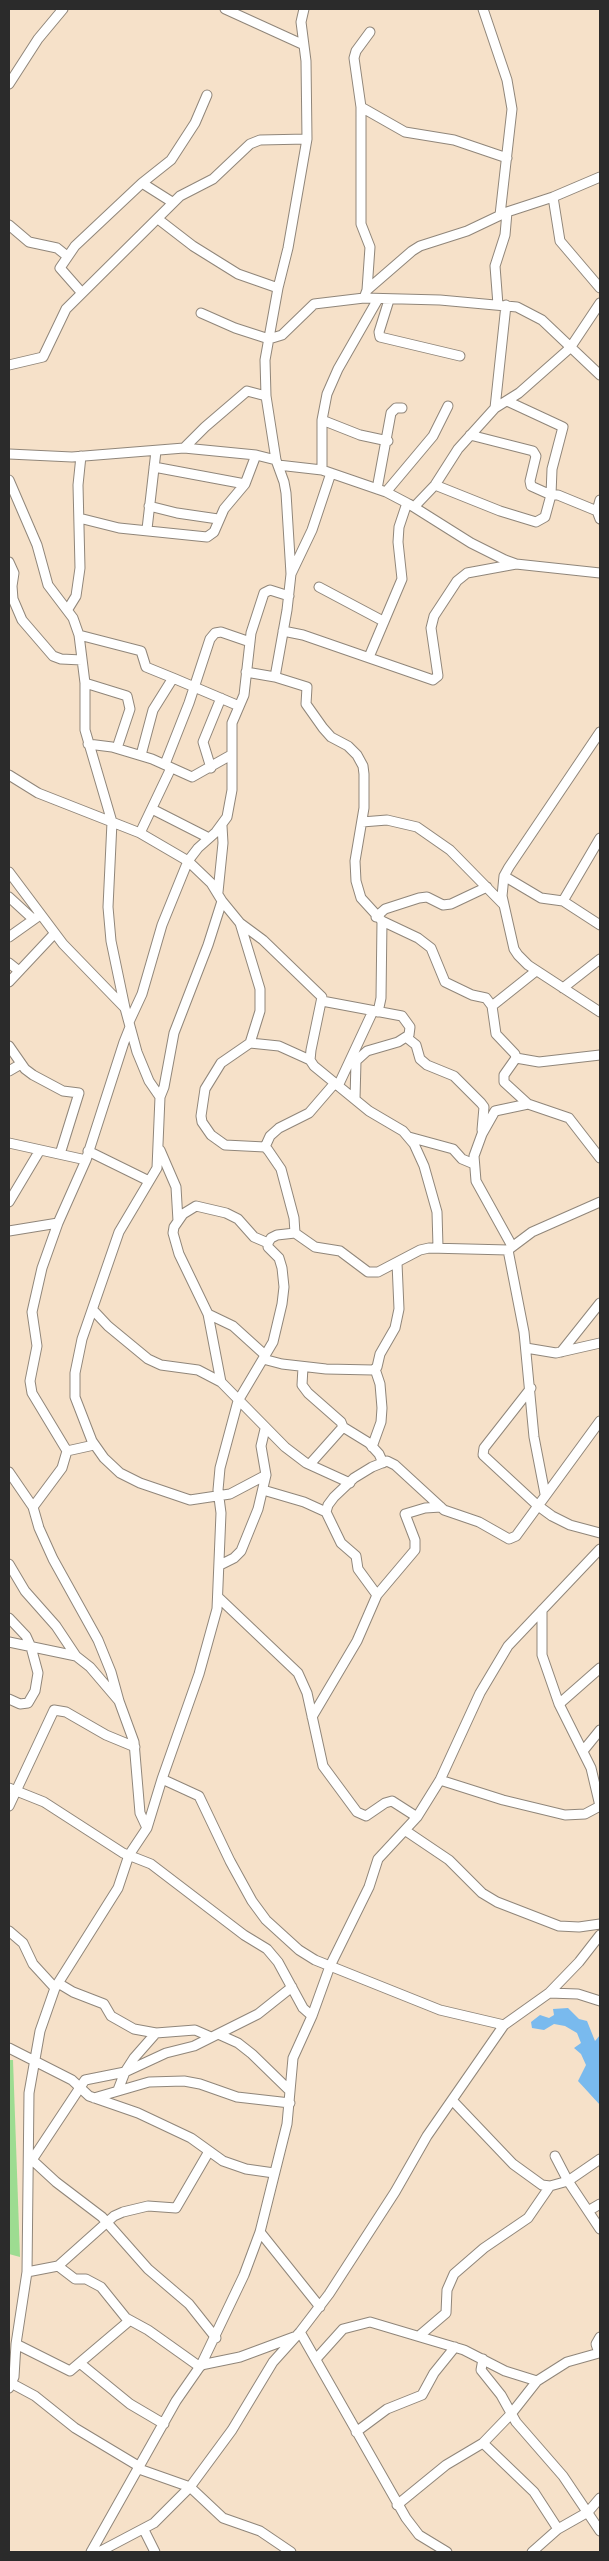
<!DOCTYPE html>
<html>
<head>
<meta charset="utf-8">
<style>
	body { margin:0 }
	#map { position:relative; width:609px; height:2561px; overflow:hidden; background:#f6e1c9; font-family:Itim,sans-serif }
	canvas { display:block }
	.frame { position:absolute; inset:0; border:10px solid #2b2b2b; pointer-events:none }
</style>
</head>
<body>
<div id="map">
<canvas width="609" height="2561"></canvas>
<div class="frame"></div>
</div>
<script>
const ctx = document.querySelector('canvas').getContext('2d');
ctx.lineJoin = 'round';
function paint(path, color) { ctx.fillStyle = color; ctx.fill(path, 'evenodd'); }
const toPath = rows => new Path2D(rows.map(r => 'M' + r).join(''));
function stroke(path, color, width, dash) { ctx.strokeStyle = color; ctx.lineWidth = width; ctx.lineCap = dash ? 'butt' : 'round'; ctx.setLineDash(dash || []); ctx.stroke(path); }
const green = toPath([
	[9,2060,13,2060,20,2257,9,2254]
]);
const water = toPath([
	[568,2008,579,2019,587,2021,595,2041,600,2035,600,2105,578,2081,586,2065,581,2054,574,2048,581,2043,577,2033,565,2026,554,2024,544,2030,532,2028,531,2022,540,2015,549,2018,554,2015,553,2009]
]);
const street = toPath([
	[225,9,304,45],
	[483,9,507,80,512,109,500,215],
	[9,84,38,39,63,9],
	[361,107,405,132,454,140,507,158],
	[142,183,171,160,195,123,207,95],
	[553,197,560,241,600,288],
	[158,219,193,246,238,274,278,288],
	[9,225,29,242,57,248,67,256],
	[367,290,370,247,361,224,361,107,354,58,356,51,370,32],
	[82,293,60,268,75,246,142,183,172,202],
	[364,298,440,300,517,307,542,320,600,375],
	[389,300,379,332,380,337,460,356],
	[498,305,495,266,505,235,507,212],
	[201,313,235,328,269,339,282,335,314,304,364,298,367,290,412,251,420,246,467,231,507,212,553,197,600,177],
	[9,365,43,357,66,309,180,196,213,179,250,144,260,140,307,139],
	[495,408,506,305],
	[322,420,360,435,388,441],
	[470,435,533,451,536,456,530,481,531,486,551,495,552,469,563,427,507,401],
	[184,448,205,427,247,391,266,396],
	[9,454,72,457,184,448,256,455,276,460,284,482,286,493,291,574,287,610,275,677],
	[276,460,266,396,265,360,278,288,288,248,307,139,306,61,301,22,304,9],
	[278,465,322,470,386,492,407,503,399,527,398,542,402,579,369,657],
	[154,467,245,484],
	[322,470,322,420,327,394,338,369,378,299],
	[9,480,37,545,48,585,73,618,79,635,85,683,85,730,112,822,108,907,111,941,125,1008,137,1052,149,1081,160,1097],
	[435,485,500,511,536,522,545,517,551,495,558,495,597,511],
	[377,489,391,413,396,408,402,408],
	[386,492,433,436,448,406],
	[600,500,597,511,600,519],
	[409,504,471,543,505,560,516,564,600,573],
	[149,506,177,513,218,519],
	[414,507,435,485,458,449,495,408,519,393,570,348,600,303],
	[79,518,119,528,207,537,214,532,224,509,245,484,256,455],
	[147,529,156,451],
	[9,562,14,573,12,586,13,599,22,620,53,656,61,659,82,660],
	[291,574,312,530,331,473],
	[319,587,383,621],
	[68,609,76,596,80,568,78,485,81,456],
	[283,631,303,635,433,680,438,676,431,628,434,616,457,581,467,573,516,564],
	[79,635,141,651,146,667,173,678],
	[246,672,275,677,307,687,306,704,323,728,331,737,348,746,357,755,363,766,364,774,364,808,355,861,356,881,361,898,382,921,418,938,431,948,445,982,472,995,486,998,492,1006,496,1034,515,1054,516,1058,504,1075,504,1082,528,1104,569,1118,600,1158],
	[85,683,127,696,130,709,117,748],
	[600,732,509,867,504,876,502,896,514,949,518,955,528,965,600,1012],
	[88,744,112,747,152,759,192,777,231,755],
	[141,755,153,710,173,678,239,706],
	[165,764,189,703,210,639,215,633,221,632,250,642],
	[211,768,203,742,221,698],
	[9,775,38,793,140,833,188,861,198,848,216,832,227,817,232,790,232,723,244,695,251,633,264,593,270,590,289,596],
	[152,809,209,838],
	[362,822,387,820,417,827,450,850,503,904],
	[140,833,171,768],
	[9,872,63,944,125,1008],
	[504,876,541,898,563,901,600,838],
	[218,892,223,843,222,826],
	[9,897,33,919],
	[563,901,600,925],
	[376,917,385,909,419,898,427,897,443,905,451,904,487,887],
	[240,923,263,940,322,997,311,1050,310,1060,314,1066,369,1111,403,1131,414,1144,424,1166,437,1212,438,1247],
	[9,937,40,915],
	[9,963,19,971],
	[9,982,54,934],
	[563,988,600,959],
	[322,1001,402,1016,410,1027,409,1035,398,1042,367,1051,356,1061,355,1099],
	[492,1006,536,971],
	[378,1012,381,998,382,921],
	[129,1022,142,994,162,925,188,861,211,883,222,901,208,945,174,1033,164,1087,160,1097,157,1168,119,1232,82,1339,75,1373,75,1397,92,1441,104,1458,120,1473,140,1483,190,1500,230,1494,266,1475],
	[406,1037,416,1045,420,1059,427,1065,454,1076,481,1103,484,1107,482,1130],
	[250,1043,279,1046,310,1060],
	[9,1046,25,1069,33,1075,63,1091,79,1093,60,1154],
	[516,1058,539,1062,600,1055],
	[9,1071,21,1064],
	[338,1086,373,1011],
	[409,1137,453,1149,462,1159,474,1164],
	[9,1143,86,1160],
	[265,1147,270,1136,279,1128,309,1113,334,1084],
	[160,1150,176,1187,178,1221],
	[88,1151,149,1181],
	[9,1202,40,1150],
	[9,1231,58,1223],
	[295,1233,315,1247,340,1251,368,1272,378,1272,420,1250,429,1248,508,1250,532,1232,600,1202],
	[512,1246,476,1181,474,1156,482,1134,495,1111,528,1104],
	[508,1250,524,1332,534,1437,545,1494],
	[93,1310,108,1326,148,1359,161,1365,198,1370,221,1382,285,1447,306,1463,350,1483],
	[208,1314,233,1326,265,1355],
	[526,1348,556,1353,600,1343],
	[561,1352,600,1303],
	[263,1359,282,1364,326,1369,373,1370,377,1367,380,1354,395,1328,399,1309,397,1263],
	[303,1367,302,1385,308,1393,341,1422,343,1427,310,1464],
	[221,1382,208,1314,179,1254,173,1233,174,1227,183,1214,196,1206,226,1213,238,1219,254,1237,268,1243],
	[531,1388,484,1448,483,1455,537,1505,552,1516,570,1525,600,1533],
	[343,1427,369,1443,379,1454,383,1463],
	[372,1447,381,1422,382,1408,380,1384,375,1369],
	[67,1451,94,1445],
	[9,1472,33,1507],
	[263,1490,304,1502,326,1512,328,1505,334,1497,354,1478,372,1467,387,1461,395,1465,444,1510,479,1522,509,1539,516,1536,600,1421],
	[326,1512,341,1543,356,1556,358,1569,377,1595],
	[9,1564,25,1591,56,1626,76,1656,90,1667,119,1701,134,1742,140,1813,147,1828],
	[220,1565,234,1558,241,1551,258,1509,266,1475,261,1446,265,1429],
	[218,1597,298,1673,307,1693,323,1766,357,1812,366,1816,385,1803,392,1801,417,1817],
	[542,1610,542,1655,559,1704,591,1768,600,1806],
	[9,1618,26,1636,31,1647,38,1673,35,1691,28,1703,20,1704,9,1699],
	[9,1642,76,1656],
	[119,1701,111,1672,98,1640,53,1559,39,1528,33,1507,62,1468,67,1451,32,1393,30,1381,37,1346,32,1312,42,1268,58,1223,86,1160,124,1042,130,1027],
	[559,1704,600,1668],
	[312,1717,357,1641,377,1595,415,1550,415,1540,405,1514,425,1508,441,1507],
	[583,1751,600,1730],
	[162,1779,199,1796,230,1861,252,1901,266,1920,299,1950,315,1960,440,2010,504,2025],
	[440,1780,503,1800,565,1815,585,1814,600,1806],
	[9,1788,44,1802,123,1853,151,1864,244,1935,267,1949,278,1962,303,2008,312,2016],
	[9,1806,54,1710,66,1712,106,1735,135,1747],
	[406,1831,449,1860,482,1893,497,1902,559,1926,579,1927,600,1924],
	[9,1931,23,1943,33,1964,55,1988],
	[58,1983,73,1992,104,2004,111,2016,134,2029,156,2033,195,2030,211,2037],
	[549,1993,578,1994,600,2001],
	[218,2034,258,2014,292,1987],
	[9,2048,72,2080,89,2096,138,2113,191,2138,223,2161,246,2169,274,2173],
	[118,2090,125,2072,134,2058,156,2033],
	[94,2098,149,2082,184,2081,200,2084,237,2097,290,2103],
	[452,2100,513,2164,542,2185,550,2186,568,2181,600,2159],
	[555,2156,568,2181,600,2229],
	[30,2158,56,2182,102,2217,148,2269,189,2304,216,2338],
	[32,2160,85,2080,125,2072,166,2053,194,2046,218,2034,238,2043,252,2054,290,2091],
	[588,2211,600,2204],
	[260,2232,320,2307],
	[58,2266,75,2279,86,2279,101,2287,126,2318,148,2330,200,2367],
	[27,2272,58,2266,114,2216,123,2212,148,2206,176,2208,208,2153],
	[300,2332,406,2518,419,2535,447,2552],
	[419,2336,446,2313,447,2290,454,2274,484,2248,528,2218,550,2186],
	[16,2344,70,2371,129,2321],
	[316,2359,343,2329,370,2322,464,2350,505,2371,537,2381],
	[483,2359,481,2370,501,2395,516,2422,563,2476,600,2531],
	[81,2364,130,2404,164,2424],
	[201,2365,240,2357,294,2337],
	[9,2382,35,2396,75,2428,140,2467],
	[9,2388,14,2377,16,2344,27,2272,29,2093,40,2031,55,1988,118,1888,129,1855,147,1828,162,1779,199,1674,217,1609,221,1513,218,1490,220,1468,238,1401,273,1342,282,1304,284,1287,282,1268,279,1258,268,1247,268,1243,271,1238,277,1235,295,1233,294,1218,281,1169,268,1150,265,1147,225,1145,211,1135,202,1122,201,1116,205,1089,221,1063,250,1043,260,1011,260,989,240,923,222,901],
	[356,2432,387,2409,422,2395,434,2373,455,2347],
	[483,2443,534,2492,558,2529],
	[139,2469,190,2487,223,2518,260,2531,291,2552],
	[397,2505,446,2465,483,2443,511,2414,537,2381,567,2362,599,2353,596,2344,600,2337],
	[144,2530,155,2552],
	[91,2552,176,2401,201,2365,244,2275,260,2232,287,2124,293,2058,312,2016,330,1966,369,1887,378,1859,417,1817,440,1780,480,1693,508,1646,600,1549],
	[99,2552,154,2523,190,2487,232,2430,273,2362,300,2332,329,2294,395,2192,427,2136,504,2025,549,1993,579,1962,600,1935],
	[532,2552,558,2529,588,2512,600,2498]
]);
paint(green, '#9ddc91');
paint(water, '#79baee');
stroke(street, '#90867a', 11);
stroke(street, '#fff', 9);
</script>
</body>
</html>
